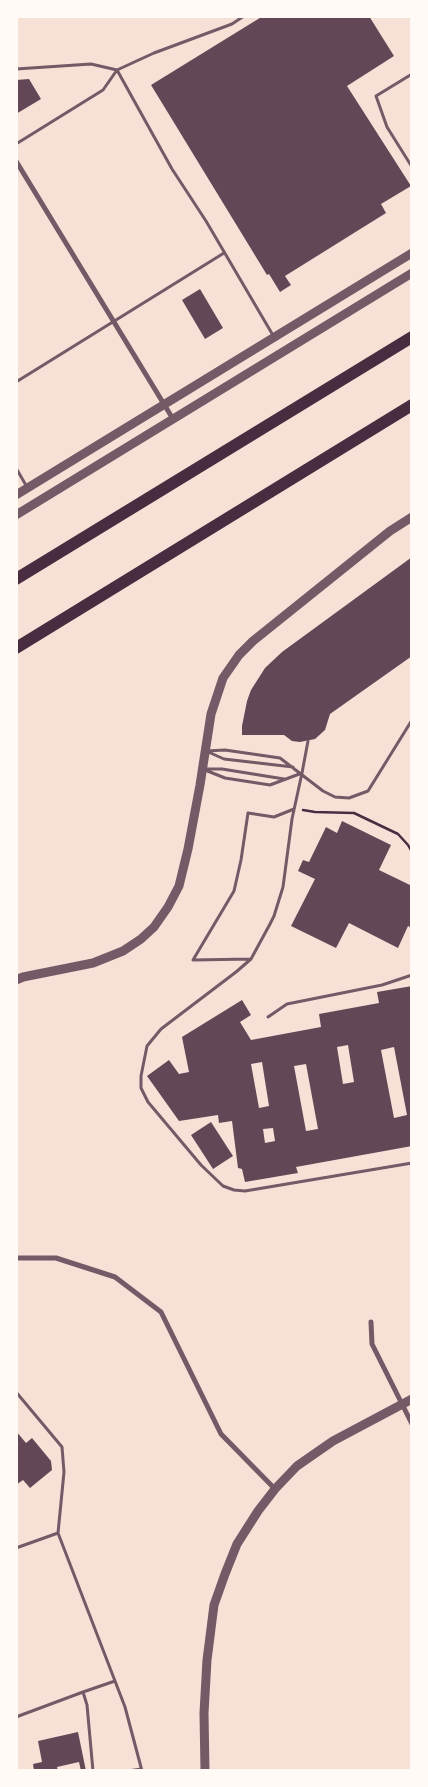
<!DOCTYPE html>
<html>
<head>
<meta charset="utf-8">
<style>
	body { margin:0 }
	#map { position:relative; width:428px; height:1787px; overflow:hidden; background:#f7e1d7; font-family:Bitter,serif }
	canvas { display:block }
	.frame { position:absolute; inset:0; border:18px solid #fffaf5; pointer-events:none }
</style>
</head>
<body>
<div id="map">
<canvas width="428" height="1787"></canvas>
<div class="frame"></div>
</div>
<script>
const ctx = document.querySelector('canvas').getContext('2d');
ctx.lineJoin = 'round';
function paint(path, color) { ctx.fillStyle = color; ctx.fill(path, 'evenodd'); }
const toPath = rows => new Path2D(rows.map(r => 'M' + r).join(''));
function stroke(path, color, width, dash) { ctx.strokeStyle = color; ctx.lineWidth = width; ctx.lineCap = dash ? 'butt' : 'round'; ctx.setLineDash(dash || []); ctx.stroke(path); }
const building = toPath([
	[263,16,369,16,394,56,347,86,411,186,381,204,386,213,285,276,291,285,280,292,269,274,267,275,151,85],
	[29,79,41,99,16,114,16,80],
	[200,289,223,328,205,339,182,300],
	[412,557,412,656,330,714,325,730,315,739,300,742,292,741,284,735,242,735,242,726,247,701,251,690,265,668,282,652],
	[342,821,391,845,379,870,412,886,412,928,408,926,398,948,349,923,336,948,291,926,315,879,298,871,303,860,309,862,326,827,337,833],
	[412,986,412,1146,296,1167,298,1173,245,1182,242,1169,238,1168,232,1121,219,1123,218,1115,179,1121,147,1076,169,1060,179,1074,189,1072,182,1037,242,1000,251,1015,240,1022,251,1040,321,1027,319,1014,379,1003,377,992],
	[348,1045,354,1082,343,1084,337,1047],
	[394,1047,407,1115,394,1118,381,1050],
	[262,1062,269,1106,259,1108,251,1064],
	[306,1064,318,1129,306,1131,294,1066],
	[273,1128,275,1141,265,1143,263,1129],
	[211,1122,233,1156,213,1169,191,1135],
	[16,1431,26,1443,32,1438,51,1461,52,1470,30,1488,23,1480,16,1485],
	[78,1732,86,1771,81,1771,79,1762,57,1767,58,1771,34,1771,33,1764,42,1762,38,1741]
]);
const path = toPath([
	[303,810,315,812,354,813,398,834,408,845,412,852]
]);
const service = toPath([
	[16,69,91,64,117,70,154,53,232,24,244,16],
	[412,74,376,96,387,127,412,167],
	[16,144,103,90,117,70,172,169,206,221,274,337],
	[16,382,224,253],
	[16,468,27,487],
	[206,751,224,759,293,767],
	[207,751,225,750,280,758,323,791,335,797,349,798,368,791,412,720],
	[206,769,222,769,284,779],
	[205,770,225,778,270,785,302,773],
	[294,809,274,817,248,813,241,860,234,891,193,960,251,959,270,924,274,916,283,887,292,819,302,773,308,741],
	[251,959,236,972,161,1029,147,1046,141,1076,141,1088,148,1102,201,1165,223,1186,234,1190,245,1191,412,1163],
	[268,1017,287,1004,382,985,412,975],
	[16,1392,62,1447,64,1472,58,1533,125,1707,142,1771],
	[16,1548,58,1533],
	[16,1717,83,1692],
	[93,1771,87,1705,83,1692,115,1681],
	[128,1771,141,1769]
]);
const minor = toPath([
	[16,161,173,419],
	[16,1258,56,1258,115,1277,161,1312,221,1434,275,1489],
	[371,1322,372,1344,412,1424]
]);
const tertiary = toPath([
	[16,495,412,253],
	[16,515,412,273],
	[16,980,23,977,93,963,123,951,141,939,154,927,168,907,179,886,188,849,200,785,211,714,223,678,239,655,253,641,390,531,412,517],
	[205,1771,204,1713,207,1660,214,1605,225,1574,237,1544,258,1511,275,1489,297,1466,333,1441,412,1399]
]);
const motorway = toPath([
	[16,579,412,337],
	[16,648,412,405]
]);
paint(building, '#644757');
stroke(path, '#4a2c40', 2.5);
stroke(service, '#755966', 3);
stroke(minor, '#755966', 5);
stroke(tertiary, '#755966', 9);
stroke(motorway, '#4a2c40', 12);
</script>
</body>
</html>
